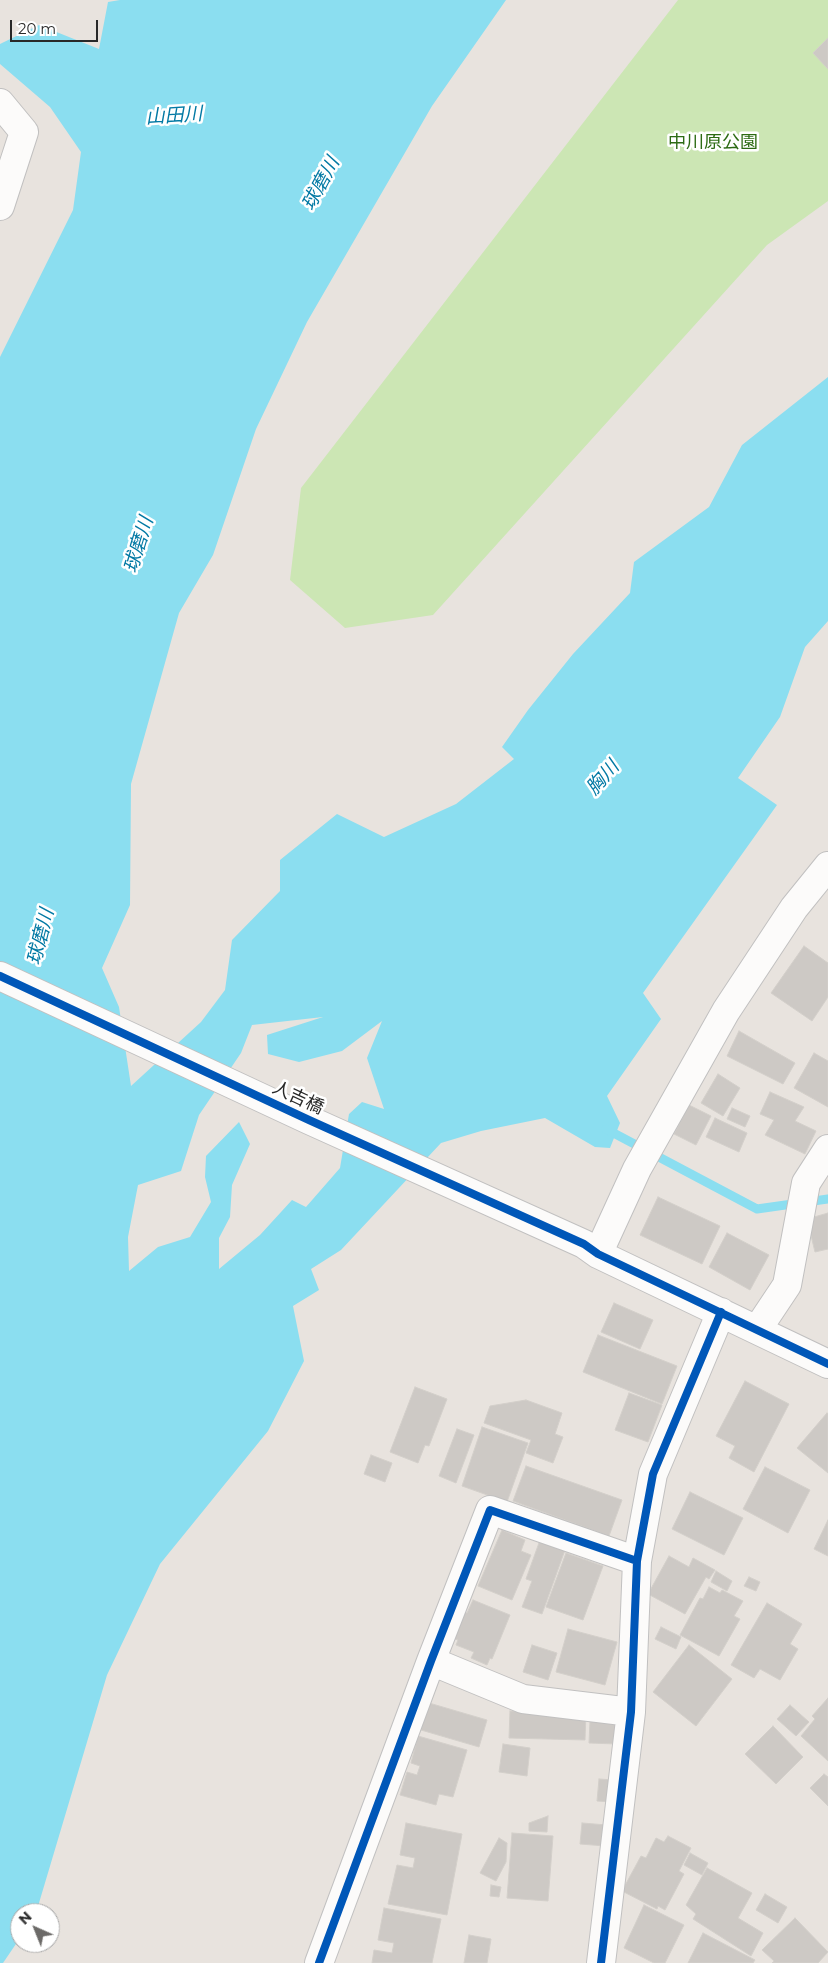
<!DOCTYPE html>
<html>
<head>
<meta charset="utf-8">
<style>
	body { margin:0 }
	#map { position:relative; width:828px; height:1963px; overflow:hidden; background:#e8e3de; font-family:Montserrat,sans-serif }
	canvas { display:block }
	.north { position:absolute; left:10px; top:1903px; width:50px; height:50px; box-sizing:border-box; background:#fff; border:1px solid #a9a9a9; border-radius:50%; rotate:316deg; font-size:14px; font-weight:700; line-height:20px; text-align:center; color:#292929 }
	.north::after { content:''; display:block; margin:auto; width:18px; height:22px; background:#6c6a68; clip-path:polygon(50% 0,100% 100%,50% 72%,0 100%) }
	.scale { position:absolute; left:10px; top:20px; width:88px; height:22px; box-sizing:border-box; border:2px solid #292929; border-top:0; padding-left:6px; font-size:15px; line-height:18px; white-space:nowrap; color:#292929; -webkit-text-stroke:4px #fff; paint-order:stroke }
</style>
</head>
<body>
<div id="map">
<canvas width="828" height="1963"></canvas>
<div class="north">N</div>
<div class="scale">20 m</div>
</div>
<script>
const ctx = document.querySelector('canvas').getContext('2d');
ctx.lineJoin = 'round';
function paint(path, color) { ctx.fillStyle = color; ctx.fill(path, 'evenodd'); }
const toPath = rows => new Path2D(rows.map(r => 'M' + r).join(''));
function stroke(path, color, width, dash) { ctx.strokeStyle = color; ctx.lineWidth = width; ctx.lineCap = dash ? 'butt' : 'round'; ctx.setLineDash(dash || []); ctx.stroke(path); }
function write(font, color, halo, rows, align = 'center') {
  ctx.font = font + ' Montserrat,"Noto Sans JP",sans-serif'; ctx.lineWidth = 5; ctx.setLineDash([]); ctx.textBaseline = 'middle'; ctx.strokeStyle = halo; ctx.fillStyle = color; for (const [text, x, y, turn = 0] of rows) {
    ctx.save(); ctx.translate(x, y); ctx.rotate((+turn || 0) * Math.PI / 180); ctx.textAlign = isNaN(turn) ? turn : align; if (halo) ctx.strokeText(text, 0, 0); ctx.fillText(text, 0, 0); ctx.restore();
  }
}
const green = toPath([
	[678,0,828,0,828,201,767,245,433,615,345,628,290,580,301,488]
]);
const water = toPath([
	[120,0,506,0,432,106,307,322,256,429,213,555,179,613,131,784,130,905,102,968,119,1007,131,1086,201,1022,225,990,232,940,280,891,280,860,337,814,384,837,456,804,514,759,502,747,528,710,573,654,630,593,634,562,709,507,742,445,828,377,828,621,805,647,780,717,738,778,777,805,643,993,661,1019,607,1096,620,1123,610,1148,595,1147,545,1118,481,1131,441,1143,341,1250,311,1269,319,1290,293,1306,304,1361,268,1431,160,1564,107,1675,36,1913,20,1913,20,1938,3,1963,0,1963,0,357,73,210,81,152,50,107,0,64,0,44,39,25,99,49,108,2],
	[323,1017,267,1035,268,1054,299,1062,342,1051,382,1021,367,1058,384,1109,362,1102,349,1114,340,1168,306,1207,292,1200,260,1235,219,1269,219,1238,230,1217,232,1185,250,1144,239,1122,206,1156,205,1177,211,1202,190,1237,158,1247,129,1271,128,1237,138,1185,181,1171,199,1115,241,1053,252,1025]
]);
const stream = toPath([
	[606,1129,757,1209,828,1199]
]);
const building = toPath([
	[828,38,828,69,813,53,828,38],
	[804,946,828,963,828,997,812,1021,771,993,804,946],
	[739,1031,795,1063,783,1084,727,1056,739,1031],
	[814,1053,828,1061,828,1107,794,1088,814,1053],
	[718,1074,740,1088,723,1116,701,1103,718,1074],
	[770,1092,804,1107,795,1121,816,1131,805,1154,765,1135,774,1120,760,1114,770,1092],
	[689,1105,711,1116,696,1145,674,1134,689,1105],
	[732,1108,750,1116,745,1127,727,1119,732,1108],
	[715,1118,747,1133,739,1152,706,1137,715,1118],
	[658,1197,720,1226,702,1264,640,1235,658,1197],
	[828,1213,828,1249,815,1252,807,1219,828,1213],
	[727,1233,769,1255,750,1290,709,1267,727,1233],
	[614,1303,653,1320,640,1349,601,1332,614,1303],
	[598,1335,677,1366,662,1404,583,1372,598,1335],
	[745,1381,789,1404,754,1472,729,1458,735,1446,716,1436,745,1381],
	[415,1387,447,1399,429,1446,425,1445,418,1463,390,1452,415,1387],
	[629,1393,662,1405,648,1442,615,1430,629,1393],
	[526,1400,562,1413,555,1434,563,1437,553,1463,526,1453,531,1440,484,1423,490,1406,526,1400],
	[827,1413,828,1414,828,1473,797,1448,827,1413],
	[482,1427,528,1443,507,1502,462,1486,482,1427],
	[457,1429,474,1435,456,1483,439,1476,457,1429],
	[371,1455,392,1463,385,1482,364,1474,371,1455],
	[526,1466,622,1500,609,1536,513,1501,526,1466],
	[765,1467,810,1490,788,1533,743,1509,765,1467],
	[690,1492,743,1518,724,1555,672,1529,690,1492],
	[828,1520,828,1556,814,1549,828,1520],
	[502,1530,525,1540,521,1551,531,1555,512,1600,478,1586,502,1530],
	[540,1540,565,1550,542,1614,522,1607,532,1581,526,1579,540,1540],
	[566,1553,603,1566,583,1620,546,1607,566,1553],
	[669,1556,689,1567,693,1558,715,1570,709,1579,706,1577,685,1614,648,1594,669,1556],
	[716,1571,732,1581,727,1591,711,1582,716,1571],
	[749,1577,760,1582,756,1591,744,1586,749,1577],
	[709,1587,720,1593,722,1590,743,1601,734,1616,740,1619,719,1656,680,1635,700,1598,703,1599,709,1587],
	[473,1600,510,1615,492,1659,490,1658,487,1665,471,1658,474,1652,456,1645,458,1640,452,1638,463,1612,467,1613,473,1600],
	[767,1603,802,1624,790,1644,798,1649,780,1680,760,1669,754,1678,731,1665,767,1603],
	[661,1627,681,1637,676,1649,655,1639,661,1627],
	[568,1629,617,1642,605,1685,556,1672,568,1629],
	[532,1645,557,1653,548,1680,523,1672,532,1645],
	[689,1645,732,1679,696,1726,653,1692,689,1645],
	[828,1698,828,1761,801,1736,815,1719,812,1716,828,1698],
	[429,1703,487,1720,479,1747,421,1730,429,1703],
	[790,1705,809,1722,796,1736,777,1719,790,1705],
	[510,1711,586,1713,585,1740,509,1738,510,1711],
	[590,1721,617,1722,616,1744,589,1743,590,1721],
	[773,1726,803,1757,776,1784,745,1754,773,1726],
	[418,1736,467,1750,453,1797,439,1794,436,1805,400,1795,407,1772,417,1775,420,1766,411,1763,418,1736],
	[503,1744,530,1748,527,1776,499,1772,503,1744],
	[824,1774,828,1777,828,1806,810,1788,824,1774],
	[599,1779,614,1780,612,1802,597,1801,599,1779],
	[548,1816,547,1832,529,1831,529,1823,548,1816],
	[406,1823,462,1834,447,1915,388,1904,397,1865,413,1868,415,1858,400,1855,406,1823],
	[582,1823,607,1825,605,1846,580,1844,582,1823],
	[512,1833,553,1836,548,1901,507,1898,512,1833],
	[668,1836,691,1848,679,1871,684,1874,665,1910,658,1906,657,1909,622,1891,641,1856,646,1858,656,1838,664,1842,668,1836],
	[499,1838,507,1843,506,1862,496,1881,480,1873,499,1838],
	[690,1853,708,1863,702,1875,684,1865,690,1853],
	[707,1868,752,1893,738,1918,763,1933,751,1956,693,1919,696,1914,686,1905,707,1868],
	[491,1885,501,1887,499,1897,490,1896,491,1885],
	[765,1894,787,1907,778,1923,756,1910,765,1894],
	[644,1905,684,1925,665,1963,654,1963,624,1948,644,1905],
	[384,1908,441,1919,432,1963,372,1963,374,1950,392,1953,394,1943,378,1940,384,1908],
	[795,1918,828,1952,818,1963,772,1963,774,1961,762,1950,795,1918],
	[703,1933,755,1960,753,1963,688,1963,703,1933],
	[469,1935,491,1939,487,1963,464,1963,469,1935]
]);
const minor = toPath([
	[0,103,24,132,0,206],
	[0,976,309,1120,584,1244,598,1254,828,1364],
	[598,1254,637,1169,726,1011,794,908,828,866],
	[757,1330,787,1285,806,1183,828,1149],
	[431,1661,523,1699,631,1712],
	[319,1963,431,1661,490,1510,637,1561],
	[601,1963,631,1712,637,1561,653,1474,721,1312]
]);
const cycleway = toPath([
	[0,976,309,1120,584,1244,598,1254,828,1364],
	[319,1963,431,1661,490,1510,637,1561],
	[601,1963,631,1712,637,1561,653,1474,721,1312]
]);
const parkNames = [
	["中川原公園",713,143]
];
const streetNames = [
	["人吉橋",298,1098,25]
];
const waterNames = [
	["山田川",174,116,-4],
	["球磨川",321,184,-62],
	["球磨川",139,545,-73],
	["胸川",603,778,-49],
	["球磨川",41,937,-76]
];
paint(green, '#cce6b4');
paint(water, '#8bdef0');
stroke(stream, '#8bdef0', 9);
paint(building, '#cdc9c5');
stroke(building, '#d3cfca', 1);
stroke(minor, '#c1c0c0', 30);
stroke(minor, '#fcfbfa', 28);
stroke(cycleway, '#0057b8', 8);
write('18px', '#2d6b14', '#fff', parkNames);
write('18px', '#292929', '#fff', streetNames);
write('italic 19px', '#0279a4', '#fff', waterNames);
</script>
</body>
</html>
